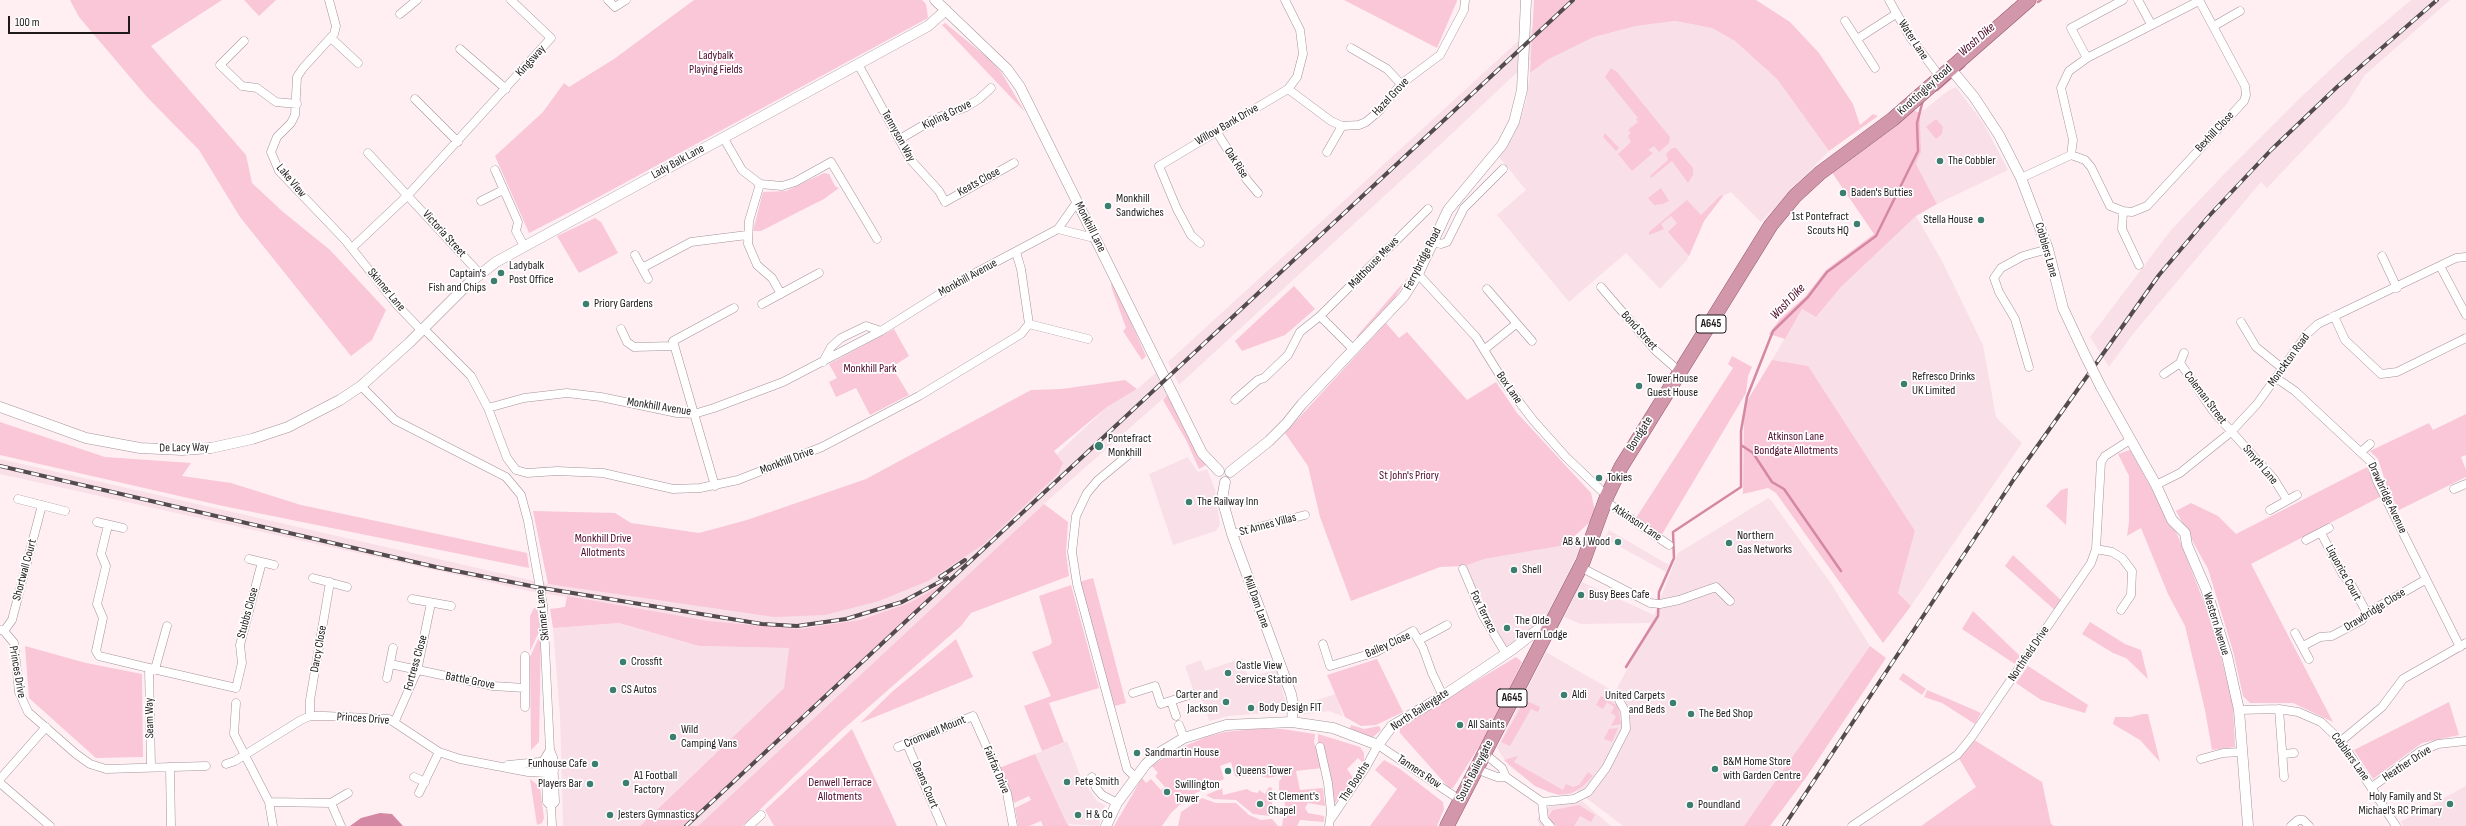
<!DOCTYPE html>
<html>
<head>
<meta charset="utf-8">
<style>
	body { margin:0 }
	#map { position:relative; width:2466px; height:826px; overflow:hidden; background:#ffeff3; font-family:"Sofia Sans Condensed",sans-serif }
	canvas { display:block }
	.scale { position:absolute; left:8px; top:16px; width:122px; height:18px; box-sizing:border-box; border:2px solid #1e191a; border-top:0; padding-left:5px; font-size:12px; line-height:14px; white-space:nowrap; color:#1e191a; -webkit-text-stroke:3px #fff; paint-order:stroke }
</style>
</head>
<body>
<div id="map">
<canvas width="2466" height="826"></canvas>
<div class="scale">100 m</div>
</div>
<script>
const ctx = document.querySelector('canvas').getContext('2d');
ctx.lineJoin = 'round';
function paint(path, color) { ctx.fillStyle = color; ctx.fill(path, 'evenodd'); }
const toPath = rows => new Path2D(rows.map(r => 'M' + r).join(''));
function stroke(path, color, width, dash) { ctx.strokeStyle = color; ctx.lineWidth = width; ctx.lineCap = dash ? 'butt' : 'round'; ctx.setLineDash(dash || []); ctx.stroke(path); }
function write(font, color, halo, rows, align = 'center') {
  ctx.font = font + ' "Sofia Sans Condensed",sans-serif'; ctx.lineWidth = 3.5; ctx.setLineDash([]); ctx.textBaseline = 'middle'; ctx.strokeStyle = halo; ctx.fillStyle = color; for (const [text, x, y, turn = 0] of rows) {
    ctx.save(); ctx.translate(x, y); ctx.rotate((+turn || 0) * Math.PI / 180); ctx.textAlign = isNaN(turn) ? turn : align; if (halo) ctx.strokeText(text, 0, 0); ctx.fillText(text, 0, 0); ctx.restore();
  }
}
const built = toPath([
	[1563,0,1560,32,1442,143,1179,385,1168,362],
	[2411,0,2450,0,2365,75,2346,105,2267,188,2261,182,2133,334,2109,367,2090,337,2171,230,2226,172,2299,99,2347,54],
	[1675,21,1712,28,1735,41,1777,79,1829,151,1761,222,1731,192,1723,196,1704,221,1687,260,1660,289,1626,253,1569,302,1497,215,1526,190,1499,157,1513,137,1519,123,1526,101,1530,73,1549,59,1594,37,1636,26],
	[1956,87,1984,124,2008,170,1937,204,1916,164,1921,152,1920,113,1949,90],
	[1916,216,1941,259,1983,345,1996,417,2022,443,1911,606,1898,593,1915,531,1772,360,1802,309,1816,317,1841,287],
	[1157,372,1167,395,1044,504,698,826,682,826,943,584,909,603,860,620,799,629,709,621,529,591,0,474,0,459,548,584,650,595,1057,454,1107,407,1137,389],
	[1188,457,1198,472,1207,469,1215,489,1220,525,1216,531,1173,545,1149,474],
	[1768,498,1771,500,1832,585,1870,646,1744,826,1623,826,1577,791,1568,795,1549,792,1535,786,1508,765,1497,748,1546,652,1615,692,1651,623,1581,624,1564,617,1582,582,1654,615,1678,553],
	[1609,530,1669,565,1666,572,1604,538],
	[1584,541,1547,615,1507,648,1482,605,1465,566,1484,559],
	[619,623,699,646,789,648,784,688,640,826,563,826,560,717,553,628],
	[1242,658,1248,677,1277,670,1285,700,1283,707,1264,713,1229,716,1209,721,1203,701,1194,692,1185,666,1201,660,1205,671],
	[1336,694,1343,716,1328,711,1301,715,1299,706],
	[1067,741,1080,775,1097,801,1105,805,1099,826,1067,824,1035,754],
	[2466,786,2466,826,2403,826,2400,822],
	[1582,801,1611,826,1540,826,1537,819,1548,807]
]);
const green = toPath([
	[70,0,222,0,151,46,246,155,252,183,282,211,330,250,386,310,372,340,351,356,240,217,199,150,147,97,79,17],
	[244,0,276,0,259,16],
	[694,0,922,0,926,4,928,18,595,199,529,233,495,156,543,112,564,83,569,87,614,59],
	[1344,0,1457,0,1457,1,1437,48],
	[1534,0,1756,0,1790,22,1819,53,1853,104,1860,125,1873,114,1878,116,1829,151,1777,79,1735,41,1712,28,1675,21,1636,26,1594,37,1549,59,1530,73],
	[945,23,988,58,1001,72,1025,112,942,25],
	[1611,68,1617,72,1670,137,1669,143,1659,152,1654,146,1648,150,1653,153,1632,171,1618,154,1631,142,1628,136,1631,133,1628,130,1638,122,1636,119,1638,118,1605,77],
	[1913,110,1920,113,1921,152,1916,164,1937,204,1916,216,1841,287,1816,317,1802,309,1785,339,1769,334,1780,319,1805,297,1826,270,1874,234,1831,171],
	[1936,119,1943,127,1942,134,1936,139,1926,127],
	[1605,133,1619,148,1616,151,1603,137],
	[1672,148,1676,148,1693,168,1693,175,1688,183,1672,161,1651,178,1650,176,1668,160,1666,154],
	[824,173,829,174,835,186,839,188,824,199,804,209,761,231,753,231,763,192,786,191],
	[1661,188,1669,201,1663,204,1654,205,1648,198],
	[1721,195,1723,196,1704,221,1689,256,1668,232,1677,223,1671,216,1661,224,1664,229,1649,235,1649,232,1687,200,1701,215],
	[595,218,601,222,618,253,579,273,557,236],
	[1410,275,1394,299,1357,340,1357,336],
	[1113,282,1146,356,1142,360,1123,331,1126,328,1112,289,1111,283],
	[1294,286,1315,309,1285,335,1242,351,1235,341],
	[1386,323,1399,338,1407,332,1467,400,1496,382,1517,413,1591,493,1595,511,1593,519,1565,545,1484,559,1465,566,1440,567,1351,601,1320,517,1308,466,1285,433],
	[894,329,909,356,892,367,909,395,870,415,856,388,836,397,829,382,837,378,829,364],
	[1732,356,1752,367,1748,376,1746,393,1661,536,1636,518,1733,368,1728,364],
	[1772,360,1808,366,1915,531,1898,593,1911,606,1883,643,1776,493,1768,488,1743,494,1744,406],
	[1125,380,1137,389,1107,407,1054,451,1063,463,1058,474,984,544,928,581,879,601,825,615,774,617,548,584,533,511,615,513,631,523,699,533,747,520,866,479,1031,390,1062,389],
	[1167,395,1206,465,1199,469,1186,440,1163,400],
	[2466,414,2466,455,2461,457,2466,470,2466,477,2399,510,2389,493,2378,459,2370,451,2429,423,2433,430],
	[0,422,105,457,191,463,182,476,231,483,301,505,527,553,529,568,223,506,0,455],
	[2130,450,2178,536,2214,628,2233,706,2235,747,2212,750,2205,710,2185,626,2168,594,2141,528,2127,536,2129,522,2129,476,2118,454],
	[2369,466,2380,497,2251,564,2333,722,2293,703,2250,703,2243,696,2233,651,2208,569,2176,511,2191,503,2218,516,2236,534],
	[2068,488,2066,525,2046,506,2061,490],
	[1044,504,1068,522,1066,553,1069,576,971,613,961,626,839,733,743,826,698,826],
	[2013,555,2064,603,2057,612,2005,566],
	[1093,578,1126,703,1114,706,1079,582],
	[945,583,683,826,640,826,784,688,789,648,699,646,619,623,553,628,550,609,565,607,567,596,709,621,799,629,860,620,909,603],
	[1071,585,1099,688,1049,703,1064,742,1042,751,1024,706,1051,696,1032,652,1050,645,1052,642,1039,596],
	[534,608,538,608,541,628,530,651,530,616],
	[1973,611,2020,656,2015,664,1962,629],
	[2090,622,2125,644,2141,650,2148,679,2126,658,2113,653,2082,634],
	[541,633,539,742,531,750,530,657],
	[956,639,973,677,860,723,893,691],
	[25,646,86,663,142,674,143,757,96,758,29,698],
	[1870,646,1886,658,1805,779,1770,826,1744,826],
	[1516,657,1522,662,1490,729,1453,788,1449,788,1400,733,1400,727],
	[1377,659,1403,712,1376,725,1361,726,1345,717,1327,675],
	[2028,666,2088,705,2085,713,2041,700,2016,683],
	[1903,673,1926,689,1922,695,1899,679],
	[1927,690,1951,700,1981,713,1975,724,1942,703,1924,697],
	[1601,696,1618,706,1621,724,1611,726,1616,716,1611,713,1614,707,1607,702,1603,709,1596,705],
	[1525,700,1540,707,1538,712,1531,709,1510,746,1501,742],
	[2449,702,2459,735,2422,743,2373,779,2354,750],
	[2143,714,2148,714,2160,762,2140,740,2113,724,2115,717,2131,717],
	[1351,725,1364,729,1379,726,1381,730,1372,738,1349,731],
	[1618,728,1612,742,1604,739,1609,729],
	[852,729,897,826,774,826,765,810],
	[1254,729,1282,729,1315,734,1314,742,1322,768,1296,771,1300,790,1323,788,1325,806,1308,803,1305,808,1308,813,1324,816,1324,822,1300,820,1297,826,1282,826,1285,805,1283,794,1279,790,1279,781,1282,778,1279,775,1269,778,1252,774,1239,778,1235,776,1231,762,1220,766,1224,779,1196,793,1182,803,1171,813,1162,826,1114,826,1142,778,1146,783,1151,779,1161,790,1165,787,1155,776,1158,773,1152,766,1173,751,1206,737,1225,732],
	[1318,734,1360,747,1364,753,1364,764,1358,758,1347,769,1354,779,1335,803,1331,801,1318,744],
	[1971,738,2042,782,2051,824,2054,826,1921,826,1976,787,1957,755],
	[1035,754,1067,824,1070,826,1043,826,1041,821,1029,826,1018,826,1015,808,1031,800,1029,796,1014,803,999,768],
	[1518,756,1514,762,1563,790,1566,784,1573,787,1579,785,1588,772,1593,776,1582,787,1572,793,1559,795,1549,792,1535,786,1504,760],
	[1384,760,1400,769,1443,802,1444,809,1437,826,1370,826,1397,789,1375,770],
	[530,779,540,787,544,818,542,823,537,825],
	[1269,787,1272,788,1272,794,1269,794,1272,796,1272,815,1270,816,1253,814,1236,800,1213,799,1206,795,1222,788,1223,795,1247,789,1252,792,1258,793,1259,790,1265,794],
	[1202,798,1216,803,1236,803,1249,815,1261,820,1272,819,1278,826,1178,826,1181,812],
	[1579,805,1595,815,1591,822,1580,816,1574,826,1556,826,1550,820,1549,815,1553,810]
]);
const water = toPath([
	[380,813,392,814,403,826,350,826,361,818]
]);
const stream = toPath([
	[2038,2,2041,0],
	[1956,73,1964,66],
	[1937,90,1953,76],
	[1741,445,1753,453,1772,482,1784,489,1841,571],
	[1626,667,1658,616,1659,592,1674,558,1673,532,1741,487,1741,431,1747,397,1773,331,1808,297,1827,272,1876,236,1918,151,1917,123,1923,100]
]);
const minor = toPath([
	[329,0,336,26,334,34,303,68,297,77,295,115,291,123,277,137,271,152,279,171,345,240,397,305,421,330],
	[608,0,615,7,626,0],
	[1889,0,1910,37,1940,77],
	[2138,0,2151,24],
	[400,14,417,0],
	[1845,21,1875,68],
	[2214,26,2240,11],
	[331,38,358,63],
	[1857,39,1896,14],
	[244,41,220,65,242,86,257,88,276,102,297,104],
	[1351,48,1387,69,1401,84],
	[460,49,506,89],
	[2087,58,2071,28,2123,0],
	[858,64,910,159,939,191,945,202,1014,163],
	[1288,89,1331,121,1342,126,1359,125,1366,122,1379,111,1401,84,1440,55,1464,10,1465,0],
	[415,99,458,142],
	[1216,131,1247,180,1258,193],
	[723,137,742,170,760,184,782,186,795,182,831,162,877,239],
	[900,139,934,119,966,107,979,99,991,88],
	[1327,152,1342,126],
	[368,153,480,274],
	[2071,155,2073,140,2061,88,2069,71,2087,58,2199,1],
	[495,170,518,222,516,231,524,246],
	[2021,178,2071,155,2085,160,2091,167,2110,206,2123,211,2132,212,2147,206,2244,101,2246,95,2245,86,2199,0],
	[760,184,749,221,748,244,757,265,772,278,781,294],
	[481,201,503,190],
	[2123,211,2122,229,2139,265],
	[1058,229,1090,237,1094,235],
	[1433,242,1441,244,1447,242,1464,208,1503,169],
	[1200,243,1191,235,1177,209,1159,166,1288,89,1297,77,1303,54,1300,30,1285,0],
	[352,248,408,195,551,38,511,0],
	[1016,252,1021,269,1029,324],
	[635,255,648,279],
	[2382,256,2397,288],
	[2440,266,2466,315],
	[642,268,691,242,747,235],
	[1418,274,1476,337,1504,382,1533,420,1566,457,1607,496],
	[1601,287,1656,351,1680,372],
	[1487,289,1532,341],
	[762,304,819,273],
	[1320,316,1354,350],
	[2334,316,2345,340,2381,374,2397,372,2466,338],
	[2241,322,2256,347,2282,368],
	[423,328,471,376,488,408,507,458,516,470,527,473,557,471,603,473,673,489,700,488,738,480,822,447,919,396,1021,334,1029,324,1088,339],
	[621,329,627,342,634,347,674,346],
	[1485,349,1516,324],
	[823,362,831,347,841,338,866,326,881,331],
	[2180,363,2213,411,2274,479,2287,500],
	[2029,367,2015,319,1999,292,1994,278,2001,268,2023,256,2048,249],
	[2164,374,2180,363,2184,353],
	[2276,378,2295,391,2371,462,2377,481,2460,647],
	[361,386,395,420,506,477,521,495,528,521,543,605,550,750,553,757,555,802,551,806],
	[1235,400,1258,380,1264,378,1288,355,1300,332,1320,316,1428,209],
	[488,408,524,398,567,393,601,397,677,413,694,414,714,408,783,382,881,331,962,280,1058,229,1074,206,1079,204],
	[2362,451,2370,444],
	[1127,456,1098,480,1087,493,1076,516,1072,552,1077,584,1127,769,1135,777],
	[2156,485,2180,473,2231,432,2257,404,2307,334,2318,324,2456,258,2466,257],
	[715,486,673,341,734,308],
	[2454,489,2466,484],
	[18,499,65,511],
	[1605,501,1669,545],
	[2270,510,2297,495],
	[97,522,123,528],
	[108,525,101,554,106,566,97,604,103,618,96,651,99,656,149,668,236,688,242,663,240,645,262,562],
	[2321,533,2343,575,2352,586,2367,613],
	[1232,534,1305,515],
	[2306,540,2329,528],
	[2096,549,2112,552,2122,558,2132,571,2131,595,2121,610],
	[249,559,274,565],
	[1580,567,1650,603,1660,604,1679,600,1716,587,1730,601],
	[1463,569,1483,616,1506,654],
	[313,578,347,587],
	[412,599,451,606],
	[0,630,4,631,14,643,19,692,28,712,76,754,90,764,106,769,206,766],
	[4,631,12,620,42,505],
	[2295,633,2309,659],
	[1419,640,1447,625],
	[1323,644,1330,666,1376,652,1413,631,1423,648,1432,673,1443,696],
	[2303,646,2320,637,2332,636,2362,620,2367,613,2425,580],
	[390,664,493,686,525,688],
	[149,668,151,767],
	[155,669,167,626],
	[387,678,393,648],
	[1133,693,1155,686,1161,704,1192,694],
	[1171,701,1176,716],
	[236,703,234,734,269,802,273,826],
	[525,707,525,656],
	[2279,709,2284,777],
	[2239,710,2279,709,2298,712,2321,722,2341,741,2396,826],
	[310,716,310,700,330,582],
	[395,721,417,671,431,603],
	[1179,725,1184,738],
	[2341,741,2382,707,2403,679,2466,643],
	[907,744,942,826],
	[898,747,973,716,1007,793,1013,826],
	[1320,747,1328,783,1331,812,1329,826],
	[550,750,545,758,547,802,551,806,552,826],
	[1484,753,1502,768,1506,777,1542,802,1544,819,1550,826],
	[2283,754,2294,753],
	[2201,759,2223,753,2242,752],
	[226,764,235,761,301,720,310,716,325,716,389,719,439,752,460,759,528,772,546,773,554,770],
	[508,765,550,761],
	[170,767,171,826],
	[1476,769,1497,777,1506,777],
	[414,777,425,782],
	[1092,777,1096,788,1102,795,1117,803],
	[0,779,46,727],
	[0,783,50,826],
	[2372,787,2421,751,2438,744,2466,741],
	[419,793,439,752],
	[269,802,331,803,341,826],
	[1542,802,1574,799,1588,792,1606,768,1626,729,1625,711,1620,702],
	[331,803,348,793],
	[1331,819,1366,767,1378,745,1460,800],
	[749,826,761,815],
	[1852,826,1957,755,1971,738,2091,563,2096,549,2101,462,2105,456,2130,440],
	[2291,826,2298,820,2303,820,2309,826]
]);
const tertiary = toPath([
	[935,0,1007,69,1020,87,1202,453,1219,471],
	[1950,68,1974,97,1999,135,2021,178,2048,249,2063,308,2085,355],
	[2101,387,2156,485,2172,520,2185,533,2187,545,2206,589,2227,656,2239,710,2248,826],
	[0,407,86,438,140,448,182,450,211,448,252,439,288,427,340,400,361,386,409,343,468,284,496,262,928,26,946,10],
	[1230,472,1269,441,1286,424,1302,404,1404,296,1418,274,1448,210,1502,145,1514,122,1522,90,1526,0],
	[1225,482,1222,499,1232,534,1291,694,1293,704,1292,722],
	[1106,826,1117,803,1146,764,1159,753,1184,738,1226,725,1292,722,1333,728,1378,745,1392,726,1443,696,1513,649,1536,631,1551,623]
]);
const trunk = toPath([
	[1447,826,1583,562,1607,496,1621,467,1771,225,1795,196,1820,173,1893,119,2029,0]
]);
const rail = toPath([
	[0,466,436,567,536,587,762,624,797,626,846,619,902,602,947,578],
	[940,577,965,560],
	[686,826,1573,0],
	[1784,826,2014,479,2159,275,2209,216,2271,150,2337,87,2437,0]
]);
const tertiaryBridge = toPath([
	[2085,355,2101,387]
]);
const markers = [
	[1940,161,4,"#3c7f71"],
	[1843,193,4,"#3c7f71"],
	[1108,206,4,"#3c7f71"],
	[1981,220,4,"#3c7f71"],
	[1857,224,4,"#3c7f71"],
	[501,273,4,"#3c7f71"],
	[494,281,4,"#3c7f71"],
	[586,304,4,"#3c7f71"],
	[1904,384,4,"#3c7f71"],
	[1639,386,4,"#3c7f71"],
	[1099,446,5,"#3c7f71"],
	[1599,478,4,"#3c7f71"],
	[1189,502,4,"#3c7f71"],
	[1618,542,4,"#3c7f71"],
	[1729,543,4,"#3c7f71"],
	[1514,570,4,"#3c7f71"],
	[1581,595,4,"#3c7f71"],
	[1507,628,4,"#3c7f71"],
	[623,662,4,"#3c7f71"],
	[1228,673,4,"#3c7f71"],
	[613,690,4,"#3c7f71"],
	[1564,695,4,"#3c7f71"],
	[1226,702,4,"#3c7f71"],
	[1673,703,4,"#3c7f71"],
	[1251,708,4,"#3c7f71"],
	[1691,714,4,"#3c7f71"],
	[1460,725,4,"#3c7f71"],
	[673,737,4,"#3c7f71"],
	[1137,753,4,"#3c7f71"],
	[595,764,4,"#3c7f71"],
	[1715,769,4,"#3c7f71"],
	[1228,771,4,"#3c7f71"],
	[1067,782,4,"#3c7f71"],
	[626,783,4,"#3c7f71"],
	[590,784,4,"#3c7f71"],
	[1167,792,4,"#3c7f71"],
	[1260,804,4,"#3c7f71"],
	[2450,804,4,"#3c7f71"],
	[1690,805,4,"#3c7f71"],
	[610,815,4,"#3c7f71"],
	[1078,815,4,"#3c7f71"]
];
const shields = [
	[1711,324,30],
	[1512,698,30]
];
const shieldNames = [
	["A645",1711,324],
	["A645",1512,698]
];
const streetNames = [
	["Water Lane",1913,40,57],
	["Kingsway",531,61,-48],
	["Knottingley Road",1925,90,-42],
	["Hazel Grove",1391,97,-47],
	["Kipling Grove",947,115,-26],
	["Willow Bank Drive",1227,125,-30],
	["Bexhill Close",2215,132,-47],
	["Tennyson Way",898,136,61],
	["Lady Balk Lane",678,162,-29],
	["Oak Rise",1236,163,57],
	["Lake View",291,181,50],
	["Keats Close",979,182,-29],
	["Monkhill Lane",1090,227,63],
	["Victoria Street",444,234,48],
	["Cobblers Lane",2046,250,74],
	["Ferrybridge Road",1423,259,-63],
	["Malthouse Mews",1374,263,-46],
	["Monkhill Avenue",968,278,-29],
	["Skinner Lane",386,290,50],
	["Bond Street",1639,331,48],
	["Monckton Road",2289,360,-54],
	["Box Lane",1509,388,55],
	["Coleman Street",2205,398,53],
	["Monkhill Avenue",659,407,9],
	["Bondgate",1640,434,-58],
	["De Lacy Way",184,448,-1],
	["Monkhill Drive",787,461,-21],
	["Smyth Lane",2260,465,50],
	["Drawbridge Avenue",2387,498,65],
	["Atkinson Lane",1637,523,34],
	["St Annes Villas",1268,525,-15],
	["Shortwall Court",25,570,-75],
	["Liquorice Court",2343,573,61],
	["Mill Dam Lane",1256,602,70],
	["Drawbridge Close",2375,610,-32],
	["Fox Terrace",1483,612,64],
	["Stubbs Close",248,613,-75],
	["Skinner Lane",543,615,-96],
	["Western Avenue",2216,624,73],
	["Bailey Close",1388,645,-24],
	["Darcy Close",319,649,-80],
	["Northfield Drive",2029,654,-56],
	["Fortress Close",416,663,-74],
	["Princes Drive",17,672,80],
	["Battle Grove",470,681,11],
	["North Baileygate",1420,710,-33],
	["Seam Way",150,718,-91],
	["Princes Drive",363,719,4],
	["Cromwell Mount",935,732,-23],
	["Cobblers Lane",2350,757,54],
	["Heather Drive",2407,764,-33],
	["Fairfax Drive",996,770,67],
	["South Baileygate",1475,771,-63],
	["Tanners Row",1419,772,34],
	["The Booths",1355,782,-57],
	["Deans Court",925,785,67]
];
const parkNames = [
	["Ladybalk",716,56],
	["Playing Fields",716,70],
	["Monkhill Park",870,369],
	["Atkinson Lane",1796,437],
	["Bondgate Allotments",1796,451],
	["St John's Priory",1409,476],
	["Monkhill Drive",603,539],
	["Allotments",603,553],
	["Denwell Terrace",840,783],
	["Allotments",840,797]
];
const poiNames = [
	["The Cobbler",1948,161],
	["Baden's Butties",1851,193],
	["Monkhill",1116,199],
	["Sandwiches",1116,213],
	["1st Pontefract",1849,217,"right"],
	["Scouts HQ",1849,231,"right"],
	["Stella House",1973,220,"right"],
	["Ladybalk",509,266],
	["Post Office",509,280],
	["Captain's",486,274,"right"],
	["Fish and Chips",486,288,"right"],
	["Priory Gardens",594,304],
	["Refresco Drinks",1912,377],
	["UK Limited",1912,391],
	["Tower House",1647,379],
	["Guest House",1647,393],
	["Pontefract",1108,439],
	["Monkhill",1108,453],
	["Tokies",1607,478],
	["The Railway Inn",1197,502],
	["Northern",1737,536],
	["Gas Networks",1737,550],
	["AB & J Wood",1610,542,"right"],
	["Shell",1522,570],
	["Busy Bees Cafe",1589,595],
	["The Olde",1515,621],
	["Tavern Lodge",1515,635],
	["Crossfit",631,662],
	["Castle View",1236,666],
	["Service Station",1236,680],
	["CS Autos",621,690],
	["Carter and",1218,695,"right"],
	["Jackson",1218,709,"right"],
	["Aldi",1572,695],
	["United Carpets",1665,696,"right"],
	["and Beds",1665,710,"right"],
	["Body Design FIT",1259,708],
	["The Bed Shop",1699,714],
	["All Saints",1468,725],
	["Wild",681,730],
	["Camping Vans",681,744],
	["Sandmartin House",1145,753],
	["B&M Home Store",1723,762],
	["with Garden Centre",1723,776],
	["Funhouse Cafe",587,764,"right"],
	["Queens Tower",1236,771],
	["A1 Football",634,776],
	["Factory",634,790],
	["Pete Smith",1075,782],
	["Players Bar",582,784,"right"],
	["Swillington",1175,785],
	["Tower",1175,799],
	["St Clement's",1268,797],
	["Chapel",1268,811],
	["Holy Family and St",2442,797,"right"],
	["Michael's RC Primary",2442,811,"right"],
	["Poundland",1698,805],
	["Jesters Gymnastics",618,815],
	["H & Co",1086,815]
];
const waterNames = [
	["Wash Dike",1977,40,-41],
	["Wash Dike",1788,302,-46]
];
paint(built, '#f9e0e8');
paint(green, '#f9c7d7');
paint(water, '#d588a3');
stroke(stream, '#d588a3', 2.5);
stroke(minor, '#a39499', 9);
stroke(tertiary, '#a39499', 11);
stroke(trunk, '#8c5a6b', 15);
stroke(minor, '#fff', 8);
stroke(tertiary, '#fff', 10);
stroke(trunk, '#d397ac', 14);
stroke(rail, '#534b4d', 4);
stroke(rail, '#fff', 2.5, [8]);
stroke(tertiaryBridge, '#a39499', 11, []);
stroke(tertiaryBridge, '#fff', 10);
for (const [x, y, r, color] of markers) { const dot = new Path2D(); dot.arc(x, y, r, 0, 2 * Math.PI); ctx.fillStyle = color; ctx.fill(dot); stroke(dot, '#fff', 1.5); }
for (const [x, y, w] of shields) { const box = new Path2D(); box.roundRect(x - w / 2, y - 9, w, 18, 3); ctx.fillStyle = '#fff'; ctx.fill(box); stroke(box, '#1e191a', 1); }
write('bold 11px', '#1e191a', null, shieldNames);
write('12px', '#1e191a', '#fff', streetNames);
write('12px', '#4f092a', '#fff', parkNames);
write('12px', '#1e191a', '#fff', poiNames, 'left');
write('italic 13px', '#4e092a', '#fff', waterNames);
</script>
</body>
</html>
